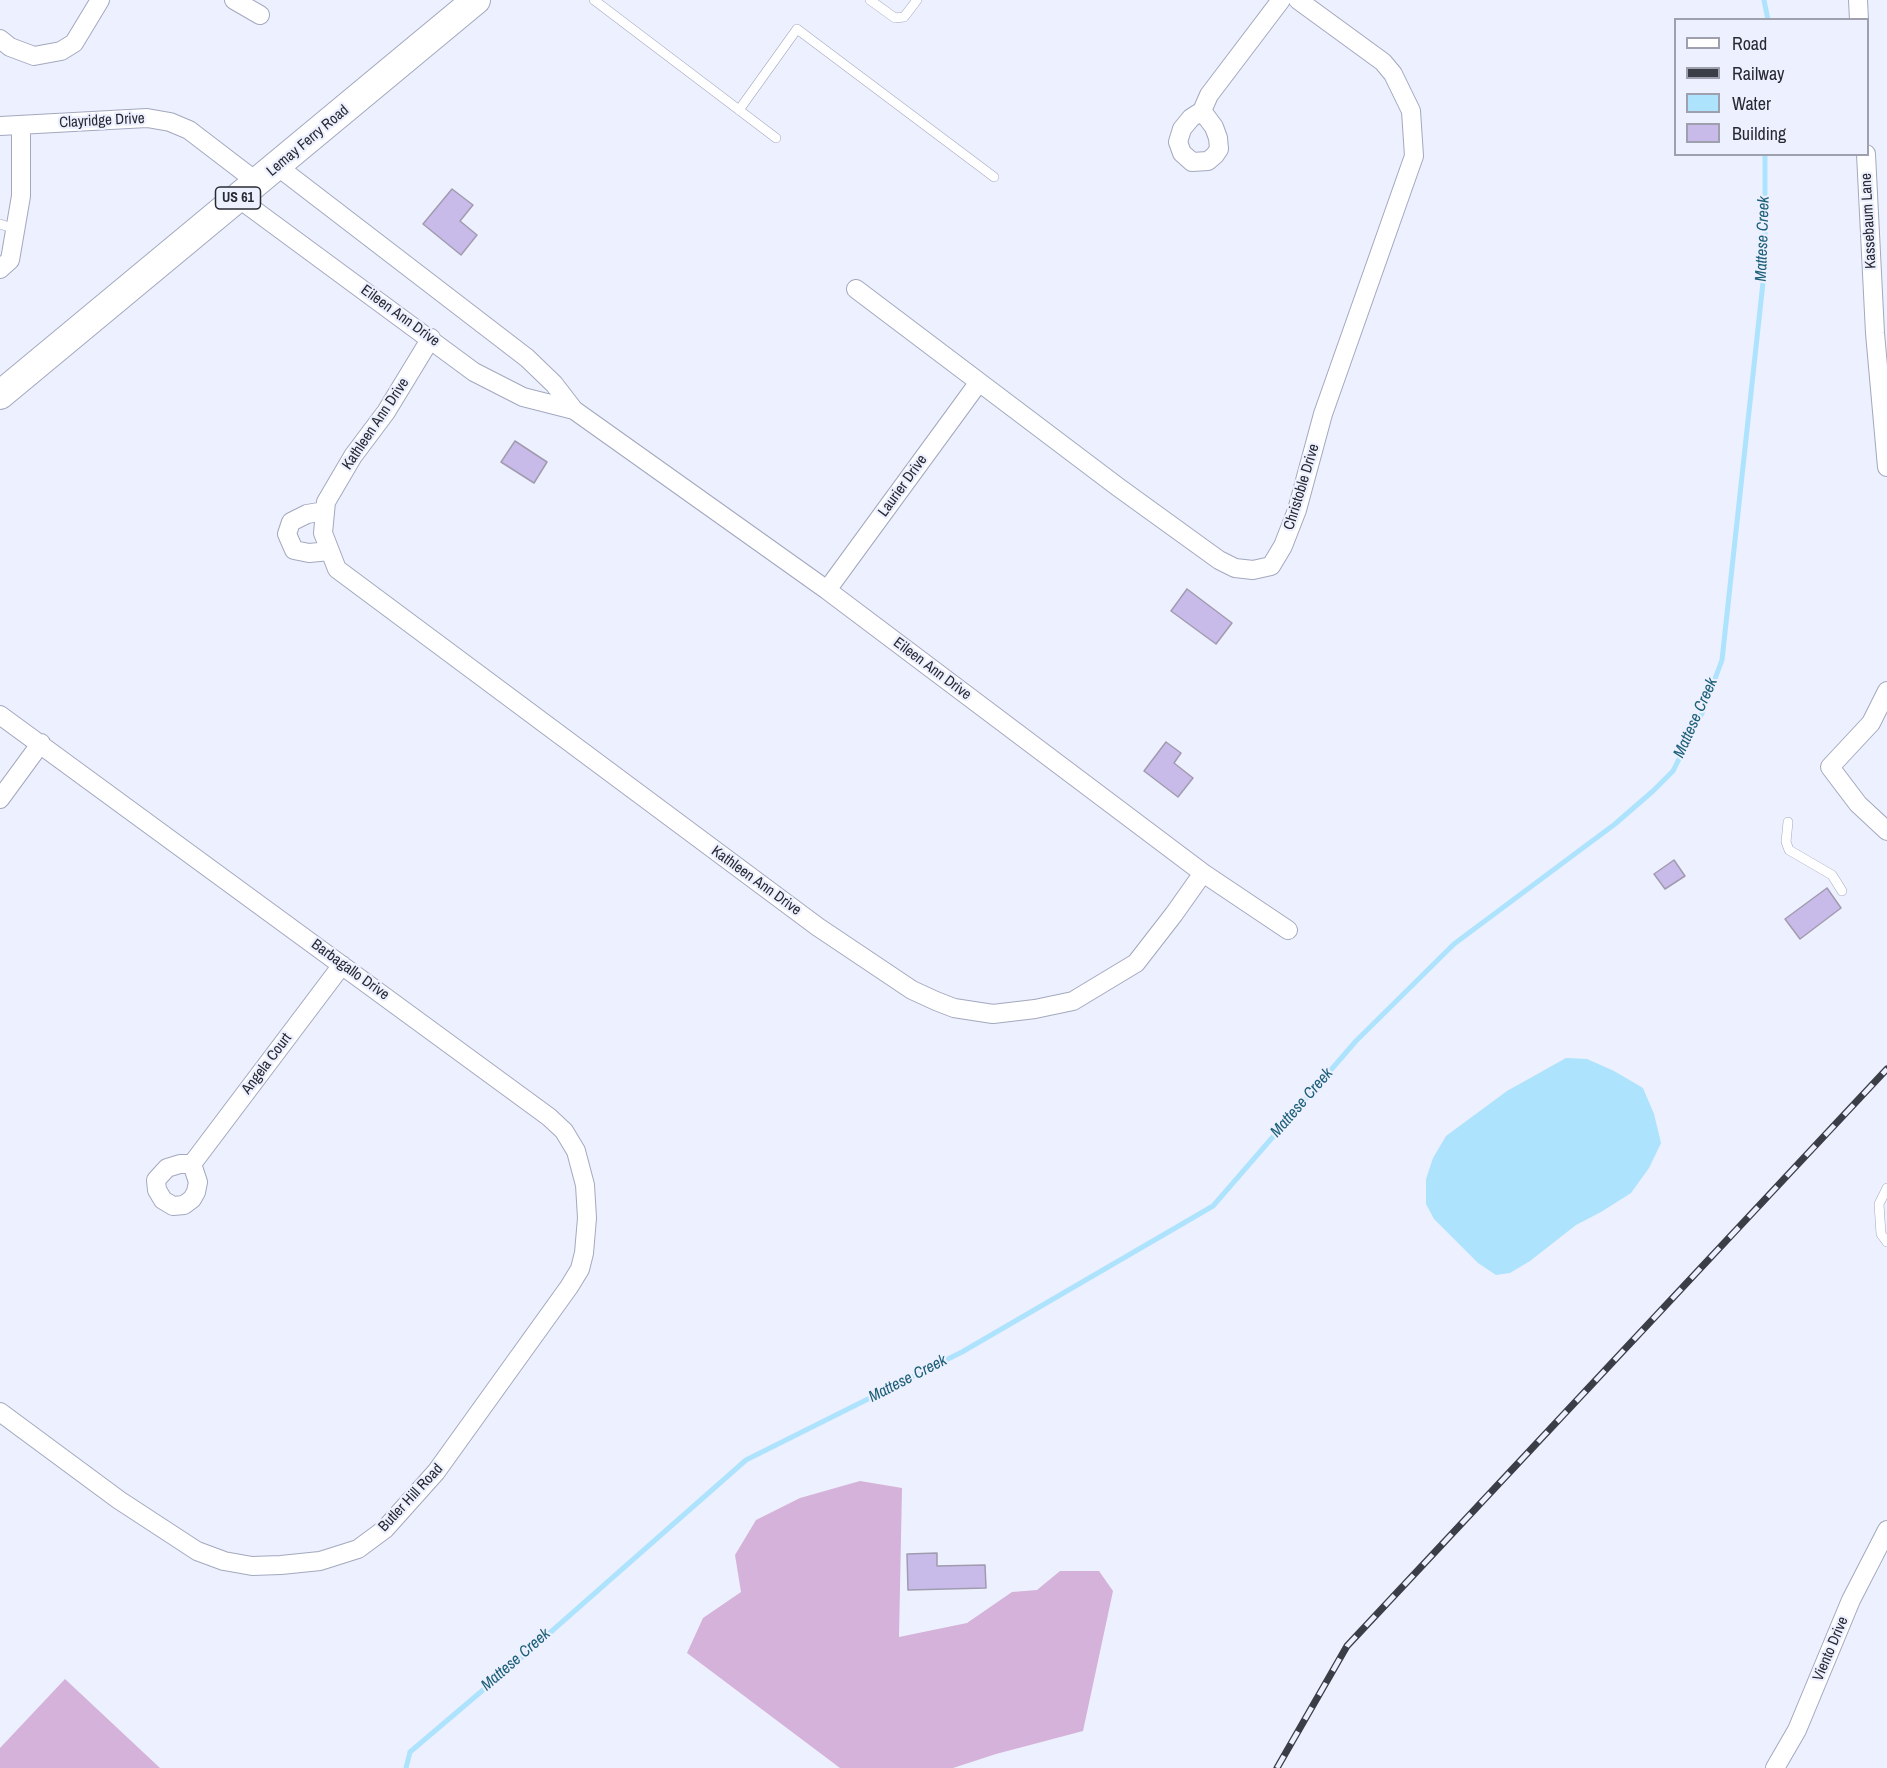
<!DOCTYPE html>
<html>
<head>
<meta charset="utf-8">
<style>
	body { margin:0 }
	#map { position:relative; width:1887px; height:1768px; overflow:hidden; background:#edf0fe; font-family:"Archivo Narrow",sans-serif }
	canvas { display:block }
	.legend { position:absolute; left:1674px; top:18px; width:195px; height:138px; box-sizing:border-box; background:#edf0fe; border:2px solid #9ea1ad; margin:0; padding:8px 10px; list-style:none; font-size:18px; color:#282a33 }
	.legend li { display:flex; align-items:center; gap:12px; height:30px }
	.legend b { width:30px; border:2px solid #9ea1ad }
</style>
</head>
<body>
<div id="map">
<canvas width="1887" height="1768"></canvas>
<ul class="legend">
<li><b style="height:8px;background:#fff"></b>Road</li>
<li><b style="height:8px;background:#3c3e47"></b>Railway</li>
<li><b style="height:16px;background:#ade3fd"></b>Water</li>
<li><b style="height:16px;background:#c9bbe9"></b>Building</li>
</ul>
</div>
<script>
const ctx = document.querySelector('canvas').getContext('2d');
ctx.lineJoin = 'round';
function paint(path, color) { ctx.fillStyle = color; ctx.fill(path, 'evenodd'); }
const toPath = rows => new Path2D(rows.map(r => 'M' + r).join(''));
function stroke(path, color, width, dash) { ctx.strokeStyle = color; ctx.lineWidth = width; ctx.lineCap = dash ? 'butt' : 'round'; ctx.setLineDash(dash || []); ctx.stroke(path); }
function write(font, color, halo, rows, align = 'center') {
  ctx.font = font + ' "Archivo Narrow",sans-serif'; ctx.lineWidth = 4.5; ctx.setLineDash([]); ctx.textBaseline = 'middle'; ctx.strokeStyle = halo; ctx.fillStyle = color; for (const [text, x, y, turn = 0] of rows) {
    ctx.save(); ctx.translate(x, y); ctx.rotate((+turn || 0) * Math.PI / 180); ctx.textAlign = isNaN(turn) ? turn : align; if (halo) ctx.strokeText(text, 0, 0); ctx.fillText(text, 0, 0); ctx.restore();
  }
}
const forest = toPath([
	[860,1481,902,1488,899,1637,967,1623,1012,1592,1037,1590,1060,1571,1099,1571,1113,1591,1083,1731,996,1754,953,1768,840,1768,687,1653,703,1618,741,1592,735,1555,756,1520,800,1498],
	[65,1679,160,1768,0,1768,0,1748]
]);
const water = toPath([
	[1566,1058,1587,1059,1614,1071,1643,1088,1654,1114,1661,1143,1649,1168,1631,1193,1601,1212,1576,1225,1530,1261,1510,1273,1496,1275,1478,1263,1434,1219,1426,1204,1426,1179,1433,1158,1446,1136,1507,1091]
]);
const stream = toPath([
	[1764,0,1768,20],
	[406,1768,410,1752,536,1645,746,1460,962,1352,1213,1206,1356,1041,1454,944,1615,824,1653,791,1673,771,1703,711,1722,660,1765,264,1765,154]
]);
const building = toPath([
	[452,189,473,205,460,221,477,235,461,255,423,224,452,189],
	[515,441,547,462,534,483,501,462,515,441],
	[1187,589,1232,623,1216,644,1171,611,1187,589],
	[1166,742,1181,753,1174,763,1193,778,1178,797,1144,771,1166,742],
	[1674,860,1685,876,1665,889,1654,874,1674,860],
	[1827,888,1841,908,1800,939,1785,919,1827,888],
	[937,1553,937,1566,985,1565,986,1588,908,1590,907,1554,937,1553]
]);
const lane = toPath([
	[594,0,776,138],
	[870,0,895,18,904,17,917,0],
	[739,110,797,29,994,177],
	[0,224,15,229],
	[1788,822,1786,842,1789,850,1832,875,1842,891],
	[1887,1188,1879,1204,1881,1234,1887,1242]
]);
const street = toPath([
	[234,0,260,15],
	[1858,0,1859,20],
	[0,39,10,47,34,56,61,51,74,43,100,0],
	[1202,111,1214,127,1218,138,1219,149,1215,155,1208,161,1192,162,1182,153,1178,142,1182,129,1191,118,1202,111,1209,95,1281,0],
	[0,126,147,118,170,122,189,130,257,182],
	[1866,154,1875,333,1887,467],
	[277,166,527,358,554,384,574,410,827,590,1203,873,1288,930],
	[238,198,474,372,523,397,574,410],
	[0,269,10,260,21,196,21,125],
	[856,289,1118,487,1219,560,1235,568,1253,570,1271,566,1283,546,1297,510,1323,414,1414,156,1411,111,1393,74,1383,62,1298,0],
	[431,338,386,412,353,456,326,502,323,533,337,569,818,927,912,990,936,1001,954,1008,993,1014,1035,1009,1073,1001,1136,963,1174,914,1203,873],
	[325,511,307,514,291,522,287,534,294,550,309,553,330,551],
	[827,590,979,382],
	[1887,691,1871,723,1830,767,1858,804,1887,831],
	[0,715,549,1117,564,1131,576,1151,585,1185,587,1218,584,1253,580,1269,569,1287,436,1472,385,1529,358,1549,320,1561,281,1565,252,1566,224,1561,197,1551,119,1500,0,1412],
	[0,799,41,743],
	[192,1164,198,1182,196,1192,192,1199,184,1205,173,1206,163,1200,157,1190,156,1180,167,1168,180,1164,192,1164,342,965],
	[1775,1768,1797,1730,1851,1600,1887,1530]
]);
const primary = toPath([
	[0,395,476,0]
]);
const rail = toPath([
	[1277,1768,1347,1646,1887,1069]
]);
const shields = [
	[238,198,45]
];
const shieldNames = [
	["US 61",238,198]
];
const streetNames = [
	["Clayridge Drive",102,121,-3],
	["Lemay Ferry Road",308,141,-40],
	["Kassebaum Lane",1869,221,-93],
	["Eileen Ann Drive",400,316,36],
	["Kathleen Ann Drive",376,424,-56],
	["Laurier Drive",903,486,-54],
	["Christoble Drive",1302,487,-73],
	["Eileen Ann Drive",932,669,37],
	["Kathleen Ann Drive",756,881,36],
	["Barbagallo Drive",350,970,36],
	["Angela Court",267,1064,-53],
	["Butler Hill Road",411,1498,-47],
	["Viento Drive",1831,1649,-67]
];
const waterNames = [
	["Mattese Creek",1763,239,-88],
	["Mattese Creek",1696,718,-66],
	["Mattese Creek",1302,1103,-49],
	["Mattese Creek",908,1379,-27],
	["Mattese Creek",516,1660,-41]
];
paint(forest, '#d4b2d9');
paint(water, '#ade3fd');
stroke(stream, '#ade3fd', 5);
paint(building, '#c9bbe9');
stroke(building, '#a19bb0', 1.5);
stroke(lane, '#a3a8be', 10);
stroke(street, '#a3a8be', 20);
stroke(primary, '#a3a8be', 30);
stroke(lane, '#fff', 9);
stroke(street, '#fff', 18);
stroke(primary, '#fff', 28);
stroke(rail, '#3c3e47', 7);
stroke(rail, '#edf0fe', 4.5, [14]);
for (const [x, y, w] of shields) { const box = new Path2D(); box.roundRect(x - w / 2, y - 11, w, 22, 4.5); ctx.fillStyle = '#edf0fe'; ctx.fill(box); stroke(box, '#282a33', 1.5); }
write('bold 14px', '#282a33', null, shieldNames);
write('15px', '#282a33', '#edf0fe', streetNames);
write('italic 16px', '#1d6079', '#edf0fe', waterNames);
</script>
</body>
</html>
